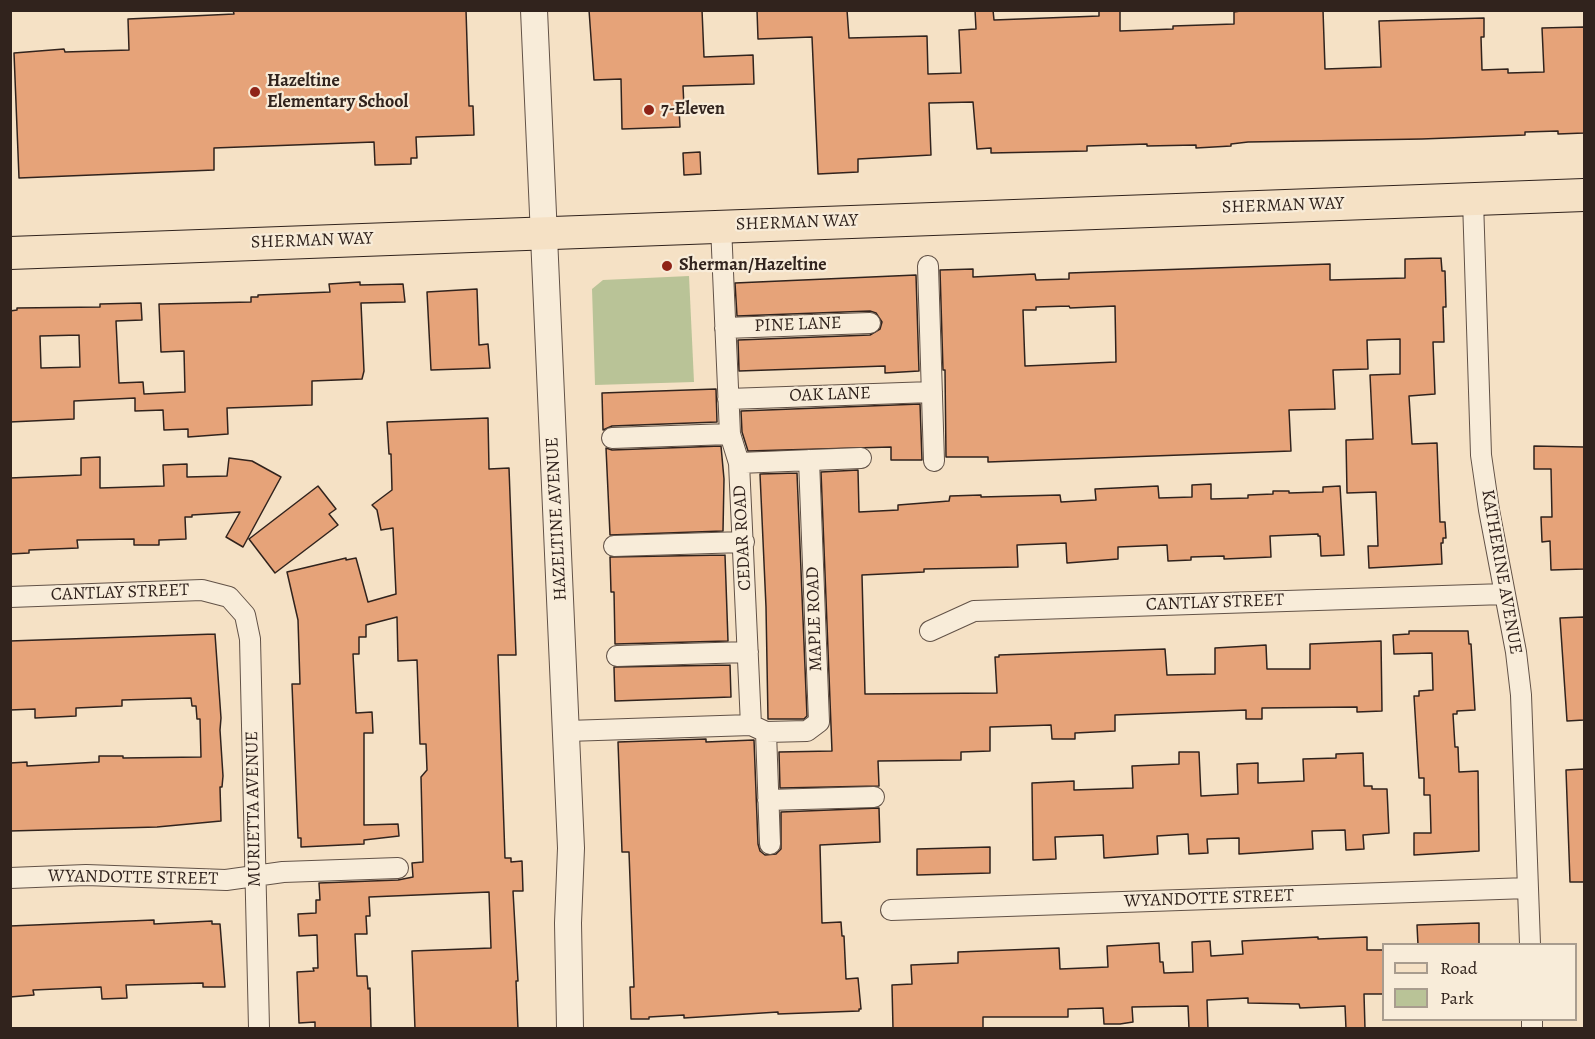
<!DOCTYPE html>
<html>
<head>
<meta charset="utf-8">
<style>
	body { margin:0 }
	#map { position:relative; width:1595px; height:1039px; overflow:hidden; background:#f5e1c5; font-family:Alegreya,serif }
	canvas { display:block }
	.frame { position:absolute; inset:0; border:12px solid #31231d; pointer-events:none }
	.legend { position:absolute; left:1382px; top:943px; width:195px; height:78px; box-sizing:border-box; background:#f8ecd9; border:2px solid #a89c8e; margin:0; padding:8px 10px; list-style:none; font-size:18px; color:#31231d }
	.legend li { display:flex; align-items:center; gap:12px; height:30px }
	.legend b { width:30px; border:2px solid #a89c8e }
</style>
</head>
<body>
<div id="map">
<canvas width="1595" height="1039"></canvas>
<div class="frame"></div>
<ul class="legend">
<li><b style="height:8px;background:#f5e1c5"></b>Road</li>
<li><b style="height:16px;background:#b9c397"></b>Park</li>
</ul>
</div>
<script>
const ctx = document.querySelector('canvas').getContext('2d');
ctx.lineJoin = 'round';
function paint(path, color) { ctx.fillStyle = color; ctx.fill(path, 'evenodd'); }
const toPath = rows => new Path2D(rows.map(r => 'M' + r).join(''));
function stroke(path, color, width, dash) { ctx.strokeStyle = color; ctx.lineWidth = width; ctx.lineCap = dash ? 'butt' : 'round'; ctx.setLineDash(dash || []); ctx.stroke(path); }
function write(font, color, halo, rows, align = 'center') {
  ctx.font = font + ' Alegreya,serif'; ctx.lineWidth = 4.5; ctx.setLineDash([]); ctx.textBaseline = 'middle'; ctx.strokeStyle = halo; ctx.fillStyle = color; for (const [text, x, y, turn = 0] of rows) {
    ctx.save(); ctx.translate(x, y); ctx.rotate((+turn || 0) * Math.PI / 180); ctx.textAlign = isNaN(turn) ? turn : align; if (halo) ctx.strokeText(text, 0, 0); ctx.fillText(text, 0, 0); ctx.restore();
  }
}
const green = toPath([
	[689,276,694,382,595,385,592,289,603,280]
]);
const building = toPath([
	[233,10,466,10,469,106,473,106,474,135,416,137,417,158,411,158,411,164,375,165,374,142,214,148,214,170,19,178,14,53,64,49,65,52,129,50,128,19,234,14,233,10],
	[589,10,702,10,704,57,753,55,754,84,683,86,684,107,679,108,680,127,622,129,621,79,594,80,589,10],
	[757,10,847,10,849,38,927,36,928,74,961,73,959,30,976,29,975,10,993,10,994,20,1099,16,1099,10,1120,10,1120,31,1173,29,1173,26,1234,24,1234,12,1247,10,1323,10,1325,69,1381,67,1379,21,1484,18,1484,37,1481,37,1482,70,1508,69,1508,73,1544,72,1542,28,1584,27,1584,133,1558,134,1558,131,1525,132,1525,135,1422,139,1248,142,1231,144,1231,146,1196,148,1196,145,1147,146,1147,144,1087,146,1087,151,991,153,991,148,977,149,973,102,929,103,931,155,858,159,858,172,818,174,812,37,758,39,757,10],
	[700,152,701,174,684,175,683,153,700,152],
	[1441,258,1442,271,1445,271,1446,307,1443,307,1444,342,1433,342,1435,394,1409,396,1412,444,1437,443,1440,522,1445,522,1446,538,1443,538,1443,543,1441,543,1442,564,1369,568,1368,546,1378,546,1376,492,1347,493,1346,440,1373,439,1370,375,1400,374,1400,339,1367,340,1368,369,1333,370,1335,409,1289,410,1291,451,988,462,988,457,946,457,945,370,943,370,940,270,973,269,973,277,1035,274,1036,280,1069,279,1069,273,1330,264,1330,280,1405,278,1405,259,1441,258],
	[1069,306,1070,308,1115,306,1116,362,1025,366,1023,310,1036,310,1036,307,1069,306],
	[916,275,919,371,885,373,885,366,739,371,738,340,870,335,880,329,882,322,876,313,870,311,737,316,735,283,916,275],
	[360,282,360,285,403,284,405,302,361,303,364,371,362,379,312,381,312,405,227,408,228,434,188,437,188,429,164,430,163,410,135,411,135,398,74,401,74,419,10,422,10,311,17,310,17,308,100,307,100,304,141,303,142,320,116,321,119,383,143,382,144,394,185,392,184,351,161,352,159,304,251,302,251,297,258,297,258,295,330,292,329,284,360,282],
	[79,335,80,367,41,368,40,336,79,335],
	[477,289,479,345,488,344,490,368,431,370,427,292,477,289],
	[716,389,717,422,612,426,603,430,602,393,716,389],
	[920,404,922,460,891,460,891,447,748,451,742,432,741,411,920,404],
	[488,418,489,469,509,468,516,655,498,655,505,858,511,858,511,862,522,861,523,891,513,891,518,981,516,981,518,1029,415,1029,412,951,491,948,489,892,369,897,370,916,366,916,367,934,355,934,357,976,367,976,368,989,370,988,371,1029,315,1029,315,1022,299,1023,297,972,314,971,313,968,318,968,317,935,299,936,298,914,316,913,316,900,320,900,319,883,398,880,413,877,412,863,423,862,421,777,427,770,426,744,420,744,417,660,398,661,397,617,366,625,366,637,359,637,359,654,353,654,356,713,372,712,373,733,364,733,364,825,398,824,399,836,364,840,364,844,301,847,301,838,298,838,292,684,300,684,298,620,287,572,346,558,346,560,356,558,368,602,396,594,393,528,381,530,377,510,372,505,392,490,391,454,389,454,387,422,488,418],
	[721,446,724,479,723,531,610,535,606,448,612,450,721,446],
	[1534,446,1584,447,1584,569,1551,570,1550,541,1542,542,1541,517,1552,517,1551,469,1534,469,1534,446],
	[100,457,100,488,164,486,163,465,187,464,187,477,227,476,229,458,252,461,281,477,243,547,226,537,240,512,192,515,192,517,185,517,186,539,159,540,159,545,134,545,134,539,77,540,78,548,29,550,29,553,10,554,10,478,81,475,81,458,100,457],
	[858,470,859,512,898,510,898,505,949,501,950,496,981,495,981,497,1060,495,1061,502,1096,500,1095,489,1158,486,1159,498,1192,497,1192,485,1211,484,1211,499,1248,498,1248,495,1273,494,1273,491,1289,491,1289,493,1323,492,1323,487,1340,486,1344,555,1321,556,1320,536,1318,536,1318,534,1270,536,1271,557,1224,559,1224,556,1191,557,1191,560,1168,561,1167,545,1118,547,1118,559,1067,563,1066,543,1017,545,1018,567,924,569,924,572,862,575,865,694,997,693,995,657,999,657,999,655,1165,649,1167,675,1215,674,1215,648,1266,645,1267,669,1310,669,1310,644,1381,641,1382,711,1357,712,1357,707,1262,708,1262,719,1246,719,1246,710,1115,715,1115,731,1075,733,1075,739,1052,739,1051,725,990,727,990,751,961,752,961,760,878,761,879,786,780,788,779,752,832,751,821,472,858,470],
	[797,473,807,716,804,719,768,719,766,607,760,474,797,473],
	[318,486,336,509,329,514,338,525,275,573,249,539,318,486],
	[725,555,728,641,615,644,614,592,611,592,610,557,725,555],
	[1584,617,1584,720,1567,721,1560,618,1584,617],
	[1409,631,1468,631,1469,644,1471,644,1475,710,1457,711,1457,714,1453,714,1455,747,1458,747,1459,772,1478,771,1479,851,1414,855,1414,833,1431,833,1430,795,1424,795,1424,778,1419,778,1414,696,1419,696,1419,691,1433,690,1432,653,1394,654,1393,635,1409,634,1409,631],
	[215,634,221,718,220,730,223,776,222,787,220,787,221,821,157,827,10,831,10,763,27,762,27,766,99,762,99,756,123,756,123,758,201,757,200,719,197,719,196,706,192,706,191,698,122,700,122,706,76,708,76,716,35,718,35,709,10,710,10,641,215,634],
	[730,665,731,697,615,701,614,667,730,665],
	[706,739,706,742,754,740,758,844,760,851,765,855,776,854,781,849,781,812,879,808,880,842,820,845,822,923,841,922,842,936,844,936,846,979,858,978,861,1009,859,1009,859,1011,778,1014,778,1012,684,1018,684,1015,649,1017,649,1019,631,1019,630,987,634,987,629,852,622,852,618,742,706,739],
	[1179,752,1199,752,1201,796,1238,794,1237,764,1258,763,1258,783,1304,781,1303,759,1336,758,1336,754,1363,753,1364,786,1372,786,1372,789,1387,789,1389,833,1363,835,1364,849,1346,850,1345,830,1312,831,1313,849,1239,854,1239,838,1207,839,1208,853,1189,854,1188,834,1157,836,1158,854,1104,858,1103,835,1055,837,1056,859,1033,860,1032,783,1074,781,1074,790,1133,788,1132,766,1179,764,1179,752],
	[1584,769,1584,882,1570,882,1566,770,1584,769],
	[990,847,990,873,917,875,917,849,990,847],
	[154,920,154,924,212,921,212,924,220,924,225,987,203,987,203,983,126,985,127,998,102,999,101,987,33,990,34,995,10,997,10,926,154,920],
	[1479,923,1479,945,1418,945,1417,925,1479,923],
	[1318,937,1318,939,1367,937,1367,950,1383,950,1383,994,1364,994,1365,1029,1346,1029,1345,1006,1300,1008,1299,1004,1248,1003,1248,998,1207,1000,1208,1029,1189,1029,1188,1006,1132,1007,1133,1022,1120,1024,1104,1024,1103,1008,1068,1009,1068,1017,983,1017,983,1029,893,1029,892,985,912,984,911,965,958,963,958,952,1059,948,1060,969,1108,967,1107,946,1159,943,1160,962,1163,962,1164,973,1193,972,1192,942,1210,941,1211,956,1243,954,1242,941,1318,937]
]);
const minor = toPath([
	[1473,200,1481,455,1489,510,1516,652,1521,695,1530,944],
	[721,226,730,434,739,463,751,725,766,732,770,844],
	[928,266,934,461],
	[725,328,870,323],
	[728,399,932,392],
	[612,438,730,434],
	[739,463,861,458],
	[614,546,744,542],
	[10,597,202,590,229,597,245,615,250,639,259,1028],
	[930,631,974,611,1505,594],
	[617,656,748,652],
	[567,731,751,725],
	[766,732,807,731,819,722,809,460],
	[768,800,874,797],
	[10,878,86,875,226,880,283,872,398,868],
	[891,910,1528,888],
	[1532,1020,1532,1028]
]);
const tertiary = toPath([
	[534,10,571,848,568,923,570,1028]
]);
const primary = toPath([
	[10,253,1584,195]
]);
const markers = [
	[255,92,6,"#8f2418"],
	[649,110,6,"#8f2418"],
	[667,266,6,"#8f2418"]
];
const poiNames = [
	["Hazeltine",267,82],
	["Elementary School",267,103],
	["7-Eleven",661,110],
	["Sherman/Hazeltine",679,266]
];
const streetNames = [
	["SHERMAN WAY",1283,206,-2],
	["SHERMAN WAY",797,223,-2],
	["SHERMAN WAY",312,241,-2],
	["PINE LANE",798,325,-2],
	["OAK LANE",830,395,-2],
	["HAZELTINE AVENUE",557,519,-93],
	["CEDAR ROAD",743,538,-93],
	["KATHERINE AVENUE",1501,572,80],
	["CANTLAY STREET",120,593,-2],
	["CANTLAY STREET",1215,603,-2],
	["MAPLE ROAD",815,619,-92],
	["MURIETTA AVENUE",254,809,-91],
	["WYANDOTTE STREET",133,878,1],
	["WYANDOTTE STREET",1209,899,-2]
];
paint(green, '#b9c397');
paint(building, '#e6a379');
stroke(building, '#31231d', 1.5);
stroke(minor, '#625247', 22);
stroke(tertiary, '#625247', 28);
stroke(primary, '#31231d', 34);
stroke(minor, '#f8ecd9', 20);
stroke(tertiary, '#f8ecd9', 26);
stroke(primary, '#f5e1c5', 32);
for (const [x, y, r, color] of markers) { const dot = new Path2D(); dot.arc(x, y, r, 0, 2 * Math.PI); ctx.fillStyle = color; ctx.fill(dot); stroke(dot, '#f8ecd9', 2); }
write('bold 18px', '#31231d', '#f8ecd9', poiNames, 'left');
write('18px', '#31231d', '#f8ecd9', streetNames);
</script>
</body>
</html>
